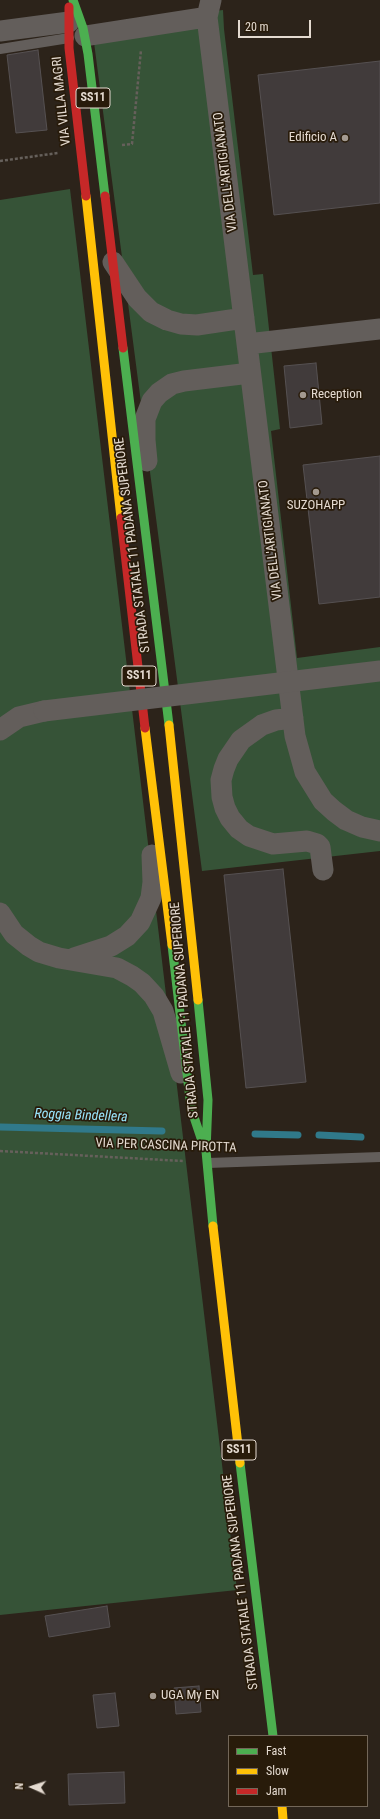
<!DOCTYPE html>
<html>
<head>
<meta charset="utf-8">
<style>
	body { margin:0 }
	#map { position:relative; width:380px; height:1819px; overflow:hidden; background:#2c231a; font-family:"Roboto Condensed",sans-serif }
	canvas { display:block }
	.legend { position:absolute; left:228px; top:1735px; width:140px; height:72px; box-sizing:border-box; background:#281b0a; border:1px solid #736759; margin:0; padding:5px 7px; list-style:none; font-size:12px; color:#e4dad0 }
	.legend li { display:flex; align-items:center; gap:8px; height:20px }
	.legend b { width:20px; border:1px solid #736759 }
	.north { position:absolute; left:12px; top:1767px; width:40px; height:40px; -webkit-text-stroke:3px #281b0a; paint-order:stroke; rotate:273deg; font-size:11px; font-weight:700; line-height:16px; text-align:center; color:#e4dad0 }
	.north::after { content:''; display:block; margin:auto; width:14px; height:18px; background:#e4dad0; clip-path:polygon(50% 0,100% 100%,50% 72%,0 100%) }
	.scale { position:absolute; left:238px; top:20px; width:73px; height:18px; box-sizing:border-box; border:2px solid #e4dad0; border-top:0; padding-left:5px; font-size:12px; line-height:14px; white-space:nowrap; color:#e4dad0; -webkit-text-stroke:3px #281b0a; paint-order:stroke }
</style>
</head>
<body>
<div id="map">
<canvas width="380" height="1819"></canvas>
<ul class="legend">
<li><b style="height:5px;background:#4caf50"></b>Fast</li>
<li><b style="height:5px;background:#ffc107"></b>Slow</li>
<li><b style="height:5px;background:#c62828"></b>Jam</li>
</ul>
<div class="north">N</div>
<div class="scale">20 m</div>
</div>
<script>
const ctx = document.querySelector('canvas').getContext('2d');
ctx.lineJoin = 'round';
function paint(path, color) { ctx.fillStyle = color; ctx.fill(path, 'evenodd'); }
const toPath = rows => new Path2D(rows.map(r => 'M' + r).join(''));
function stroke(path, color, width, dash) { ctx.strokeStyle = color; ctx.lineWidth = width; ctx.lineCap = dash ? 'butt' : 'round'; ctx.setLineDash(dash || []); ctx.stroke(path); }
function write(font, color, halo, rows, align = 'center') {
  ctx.font = font + ' "Roboto Condensed",sans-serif'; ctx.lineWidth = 3.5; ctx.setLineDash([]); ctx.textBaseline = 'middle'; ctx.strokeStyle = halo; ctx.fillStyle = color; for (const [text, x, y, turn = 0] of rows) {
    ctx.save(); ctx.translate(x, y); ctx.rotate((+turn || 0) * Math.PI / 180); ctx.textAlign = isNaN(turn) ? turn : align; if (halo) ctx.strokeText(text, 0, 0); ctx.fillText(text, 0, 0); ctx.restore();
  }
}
const green = toPath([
	[223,10,224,29,253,275,263,274,280,429,271,431,297,658,380,647,380,851,202,871,92,27],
	[70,189,237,1590,0,1615,0,200]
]);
const stream = toPath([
	[0,1127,162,1131],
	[255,1134,298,1135],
	[319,1135,361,1137]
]);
const building = toPath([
	[38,50,47,130,16,133,7,55,38,50],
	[380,61,380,203,274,215,258,75,380,61],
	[316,363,322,424,290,428,284,366,316,363],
	[380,456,380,597,319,604,303,465,380,456],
	[283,869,306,1082,246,1088,224,875,283,869],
	[107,1606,110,1627,49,1637,45,1616,107,1606],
	[199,1686,201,1712,176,1714,174,1688,199,1686],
	[115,1693,119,1726,97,1728,93,1695,115,1693],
	[124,1772,125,1803,69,1805,68,1774,124,1772]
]);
const path = toPath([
	[122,145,132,144,141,50],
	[0,161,58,153],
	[0,1151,183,1161]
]);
const lane = toPath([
	[0,49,69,38],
	[208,1163,380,1157]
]);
const street = toPath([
	[211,0,207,17,295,736,305,772,323,801,334,811,346,820,362,827,380,831],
	[0,31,69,22],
	[85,36,207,17],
	[113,262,137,298,151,312,167,320,181,324,197,325,244,318],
	[247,344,380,329],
	[147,461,145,440,145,419,152,401,159,393,172,384,184,381,250,373],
	[293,718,276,720,262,725,241,740,228,759,224,769,221,780,222,797,225,808,230,818,239,829,249,836,273,844,307,841,317,844,320,847,323,870],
	[0,730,19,717,44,711],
	[0,913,14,934,29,946,39,952,59,958,117,968,132,976,142,983,154,996,163,1011,181,1073],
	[74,958,111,946,127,936,140,922,151,898,153,882,152,855]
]);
const fast = toPath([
	[73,0,83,28,88,54,105,196],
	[123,348,169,725],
	[172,945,190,1099,192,1111,201,1138],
	[198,1000,208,1100,206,1151,213,1226],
	[240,1463,273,1736]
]);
const slow = toPath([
	[86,196,121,518],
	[169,725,198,1000],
	[145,728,172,945],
	[213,1226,240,1463],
	[282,1806,283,1819]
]);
const jam = toPath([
	[69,7,69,48,86,196],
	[105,196,123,348],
	[121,518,145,728]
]);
const streetBridge = toPath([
	[44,711,380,671]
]);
const markers = [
	[345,138,4,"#a49a90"],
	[303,395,4,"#a49a90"],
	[316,492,4,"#a49a90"],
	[153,1696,4,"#a49a90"]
];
const shields = [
	[93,98,34],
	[139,676,34],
	[239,1450,34]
];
const shieldNames = [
	["SS11",93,98],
	["SS11",139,676],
	["SS11",239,1450]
];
const streetNames = [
	["VIA VILLA MAGRI",62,101,-96],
	["VIA DELL'ARTIGIANATO",226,172,-97],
	["VIA DELL'ARTIGIANATO",271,540,-97],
	["STRADA STATALE 11 PADANA SUPERIORE",133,545,-97],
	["STRADA STATALE 11 PADANA SUPERIORE",185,1010,-95],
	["VIA PER CASCINA PIROTTA",166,1146,2],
	["STRADA STATALE 11 PADANA SUPERIORE",241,1582,-97]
];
const poiNames = [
	["Edificio A",337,138,"right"],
	["Reception",311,395],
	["SUZOHAPP",316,506,"center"],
	["UGA My EN",161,1696]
];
const waterNames = [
	["Roggia Bindellera",81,1116,2]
];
paint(green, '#365337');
stroke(stream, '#30798a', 7);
paint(building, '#413b3b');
stroke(building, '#565152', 1);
stroke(path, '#66605b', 2.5, [3, 2]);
stroke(lane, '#635e5b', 10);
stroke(street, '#635e5b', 21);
stroke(fast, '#4caf50', 9);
stroke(slow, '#ffc107', 9);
stroke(jam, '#c62828', 9);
stroke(streetBridge, '#635e5b', 21);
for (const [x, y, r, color] of markers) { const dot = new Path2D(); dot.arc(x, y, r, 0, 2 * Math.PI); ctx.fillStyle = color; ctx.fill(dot); stroke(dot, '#281b0a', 1.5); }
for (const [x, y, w] of shields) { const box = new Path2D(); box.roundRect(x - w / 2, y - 10, w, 20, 3); ctx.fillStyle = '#281b0a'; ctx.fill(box); stroke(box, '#e4dad0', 1); }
write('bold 12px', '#e4dad0', null, shieldNames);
write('13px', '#e4dad0', '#281b0a', streetNames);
write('13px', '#e4dad0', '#281b0a', poiNames, 'left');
write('italic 14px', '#99e4fa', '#281b0a', waterNames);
</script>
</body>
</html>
